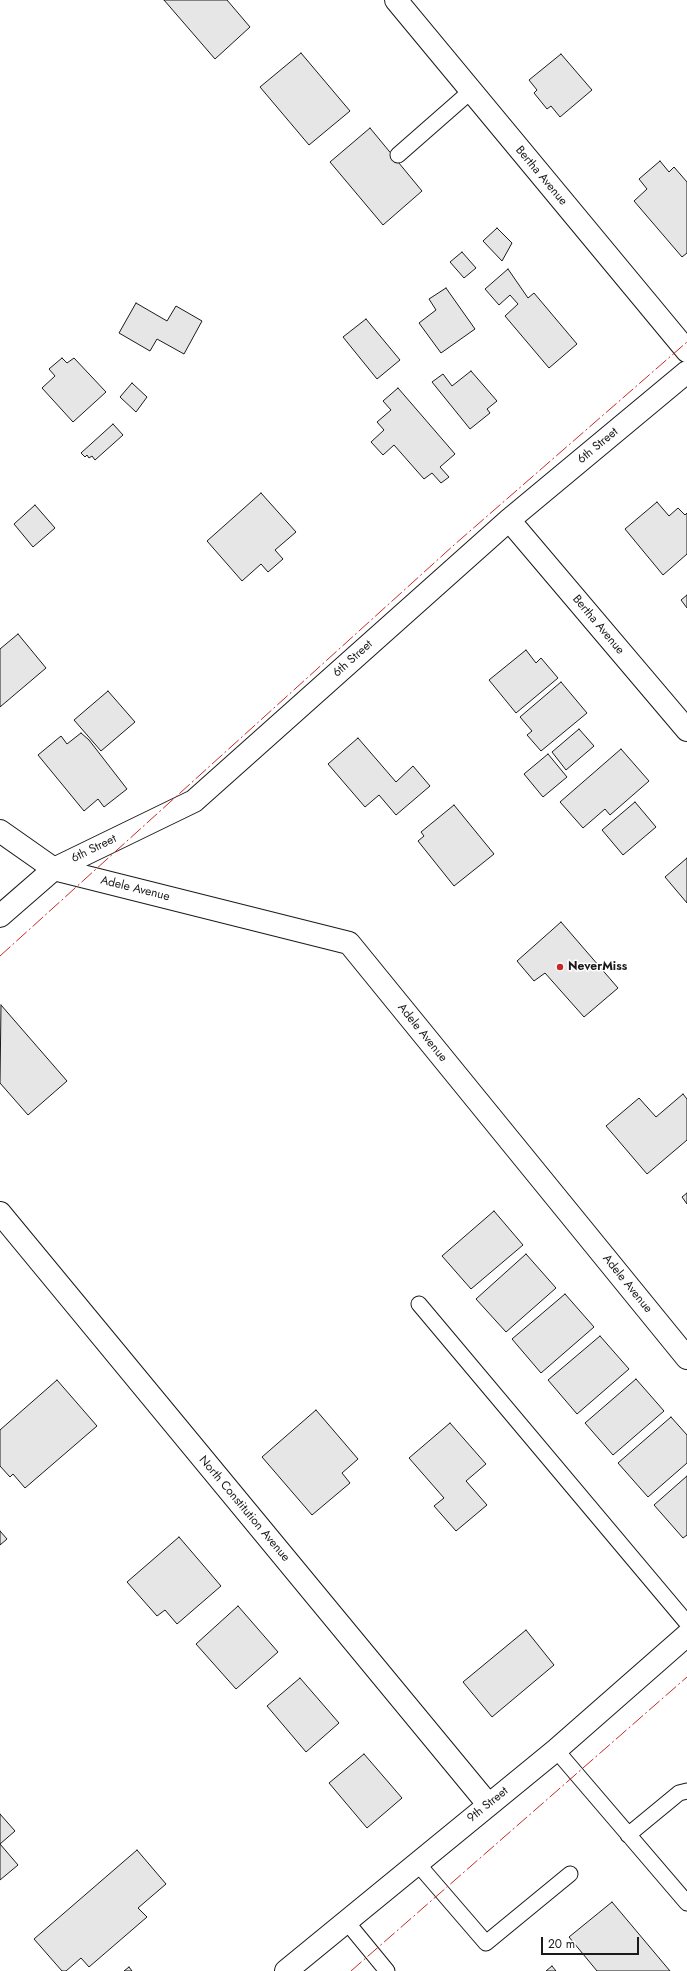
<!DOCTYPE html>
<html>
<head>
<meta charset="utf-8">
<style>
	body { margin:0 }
	#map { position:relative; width:687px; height:1971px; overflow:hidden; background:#fff; font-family:Jost,sans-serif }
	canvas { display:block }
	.scale { position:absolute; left:541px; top:1937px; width:98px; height:18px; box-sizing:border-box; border:2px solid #1a1a1a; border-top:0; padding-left:5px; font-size:12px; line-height:14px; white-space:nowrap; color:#1a1a1a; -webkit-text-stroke:3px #fff; paint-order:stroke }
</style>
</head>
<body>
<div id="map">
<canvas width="687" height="1971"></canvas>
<div class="scale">20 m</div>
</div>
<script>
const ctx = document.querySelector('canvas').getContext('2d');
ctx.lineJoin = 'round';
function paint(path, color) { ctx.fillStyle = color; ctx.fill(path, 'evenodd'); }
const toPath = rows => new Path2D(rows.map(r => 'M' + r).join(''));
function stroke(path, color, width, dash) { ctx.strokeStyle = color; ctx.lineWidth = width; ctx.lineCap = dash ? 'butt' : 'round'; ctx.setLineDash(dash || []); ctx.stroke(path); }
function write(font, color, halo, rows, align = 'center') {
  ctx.font = font + ' Jost,sans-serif'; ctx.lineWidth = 3; ctx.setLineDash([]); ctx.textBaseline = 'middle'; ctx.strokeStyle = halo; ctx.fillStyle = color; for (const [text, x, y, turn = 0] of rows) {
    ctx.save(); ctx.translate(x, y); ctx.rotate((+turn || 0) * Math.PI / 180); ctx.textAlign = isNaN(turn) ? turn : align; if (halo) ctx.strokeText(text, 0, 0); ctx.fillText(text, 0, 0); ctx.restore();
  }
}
const building = toPath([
	[164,0,227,0,250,27,215,59,164,0],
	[301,53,350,111,309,145,260,87,301,53],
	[561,54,592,90,560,117,551,106,547,109,534,93,537,90,529,80,561,54],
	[370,128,422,191,383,225,330,162,370,128],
	[660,161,669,172,674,167,687,182,687,253,682,257,634,201,647,189,639,179,660,161],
	[497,228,512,243,502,261,483,241,497,228],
	[462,252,476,268,464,278,450,262,462,252],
	[508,269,528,298,534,293,577,344,549,368,505,316,518,304,510,295,499,305,485,289,508,269],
	[446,288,475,329,441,353,419,323,436,310,429,299,446,288],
	[136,303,167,321,176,306,202,321,184,354,157,339,150,351,119,333,136,303],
	[366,319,400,360,377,379,343,337,366,319],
	[62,358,67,363,74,358,106,392,73,422,42,388,55,376,49,369,62,358],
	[471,371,497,401,487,409,490,413,470,429,432,382,443,374,452,386,471,371],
	[132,383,147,397,136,412,120,397,132,383],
	[398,388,455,454,440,467,449,477,441,483,432,473,424,479,394,445,383,455,371,442,384,430,377,422,391,410,383,401,398,388],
	[113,424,123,435,95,460,92,456,89,458,87,455,85,457,81,453,113,424],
	[261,493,296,532,275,550,283,559,268,572,261,564,242,581,207,541,261,493],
	[657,502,669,516,678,508,685,515,687,513,687,554,663,575,625,529,657,502],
	[35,505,55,528,33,547,14,524,35,505],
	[687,595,687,608,681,600,687,595],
	[18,634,46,668,0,707,0,649,18,634],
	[526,650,536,663,541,658,558,678,516,713,489,680,526,650],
	[561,682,587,713,541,751,527,735,532,731,520,717,561,682],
	[108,691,135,722,101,751,74,720,108,691],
	[579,729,594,746,566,770,552,752,579,729],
	[81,733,89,740,127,789,104,807,98,799,84,811,38,755,61,736,67,744,81,733],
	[358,738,396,782,413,766,430,786,396,815,379,795,365,807,328,764,358,738],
	[621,749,649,781,610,815,605,809,583,828,560,802,621,749],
	[548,754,567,777,543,797,524,774,548,754],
	[635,802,656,827,623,855,602,830,635,802],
	[454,805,494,854,454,886,418,841,424,836,421,832,454,805],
	[687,858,687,903,665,877,687,858],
	[561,922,618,988,584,1017,545,973,534,981,517,961,561,922],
	[1,1005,67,1081,28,1115,0,1083,1,1005],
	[683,1094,687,1099,687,1140,647,1174,606,1126,639,1098,656,1117,683,1094],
	[687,1193,687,1204,682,1197,687,1193],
	[494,1211,523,1245,471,1289,442,1256,494,1211],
	[526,1254,556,1288,506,1332,476,1299,526,1254],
	[565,1294,594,1327,541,1373,512,1339,565,1294],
	[600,1336,629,1369,577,1414,548,1380,600,1336],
	[636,1379,664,1411,613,1455,585,1423,636,1379],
	[57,1380,97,1426,25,1488,13,1474,10,1477,0,1466,0,1430,57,1380],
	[316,1410,358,1459,342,1473,350,1483,312,1515,262,1457,316,1410],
	[671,1417,687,1435,687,1463,648,1497,618,1463,671,1417],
	[450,1423,486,1464,466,1481,487,1505,456,1531,434,1506,444,1498,409,1458,450,1423],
	[687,1476,687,1535,683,1538,654,1505,687,1476],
	[0,1531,7,1539,0,1545,0,1531],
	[179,1537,221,1586,177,1624,165,1610,157,1616,127,1582,179,1537],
	[238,1606,278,1652,236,1689,196,1644,238,1606],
	[526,1630,554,1665,492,1717,463,1682,526,1630],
	[300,1678,339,1723,306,1752,267,1706,300,1678],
	[364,1754,402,1798,367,1828,329,1783,364,1754],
	[0,1814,15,1831,0,1844,18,1865,0,1880,0,1814],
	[137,1850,166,1884,138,1908,147,1917,89,1967,81,1958,66,1971,62,1971,34,1939,137,1850],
	[612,1902,670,1971,597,1971,569,1937,612,1902],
	[552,1966,556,1971,546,1971,552,1966],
	[129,1967,132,1971,124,1971,129,1967]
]);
const service = toPath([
	[398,155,471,91],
	[419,1304,687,1623],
	[556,1750,687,1903],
	[628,1835,679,1793,687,1791],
	[417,1863,486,1943,570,1874],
	[346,1921,387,1971]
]);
const minor = toPath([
	[396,0,687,351],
	[509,520,687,730],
	[54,869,194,801,509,520,687,372],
	[0,1213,488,1804],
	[286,1971,556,1750,687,1635]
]);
const tertiary = toPath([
	[0,916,54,869]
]);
const secondary = toPath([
	[0,831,54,869,349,943,687,1358]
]);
const power = toPath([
	[0,956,454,545,687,342],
	[351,1971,687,1677]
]);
const markers = [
	[560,967,4,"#c62828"]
];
const streetNames = [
	["Bertha Avenue",541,176,50],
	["6th Street",598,446,-40],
	["Bertha Avenue",598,625,50],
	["6th Street",353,659,-42],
	["6th Street",94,849,-26],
	["Adele Avenue",135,889,14],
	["Adele Avenue",422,1033,51],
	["Adele Avenue",627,1284,51],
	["North Constitution Avenue",244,1509,50],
	["9th Street",488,1805,-39]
];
const poiNames = [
	["NeverMiss",568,967]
];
paint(building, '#e6e6e6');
stroke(building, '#1a1a1a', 1);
stroke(service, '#1a1a1a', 17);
stroke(minor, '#1a1a1a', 24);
stroke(tertiary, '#1a1a1a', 24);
stroke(secondary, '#1a1a1a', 24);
stroke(service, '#fff', 15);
stroke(minor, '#fff', 22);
stroke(tertiary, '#fff', 22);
stroke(secondary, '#fff', 22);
stroke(power, '#c62828', 1, [14, 3, 2, 3]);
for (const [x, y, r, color] of markers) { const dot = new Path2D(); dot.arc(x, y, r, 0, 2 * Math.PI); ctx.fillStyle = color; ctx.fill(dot); stroke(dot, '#fff', 1.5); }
write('12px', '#1a1a1a', '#fff', streetNames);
write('bold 12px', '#1a1a1a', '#fff', poiNames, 'left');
</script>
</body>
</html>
